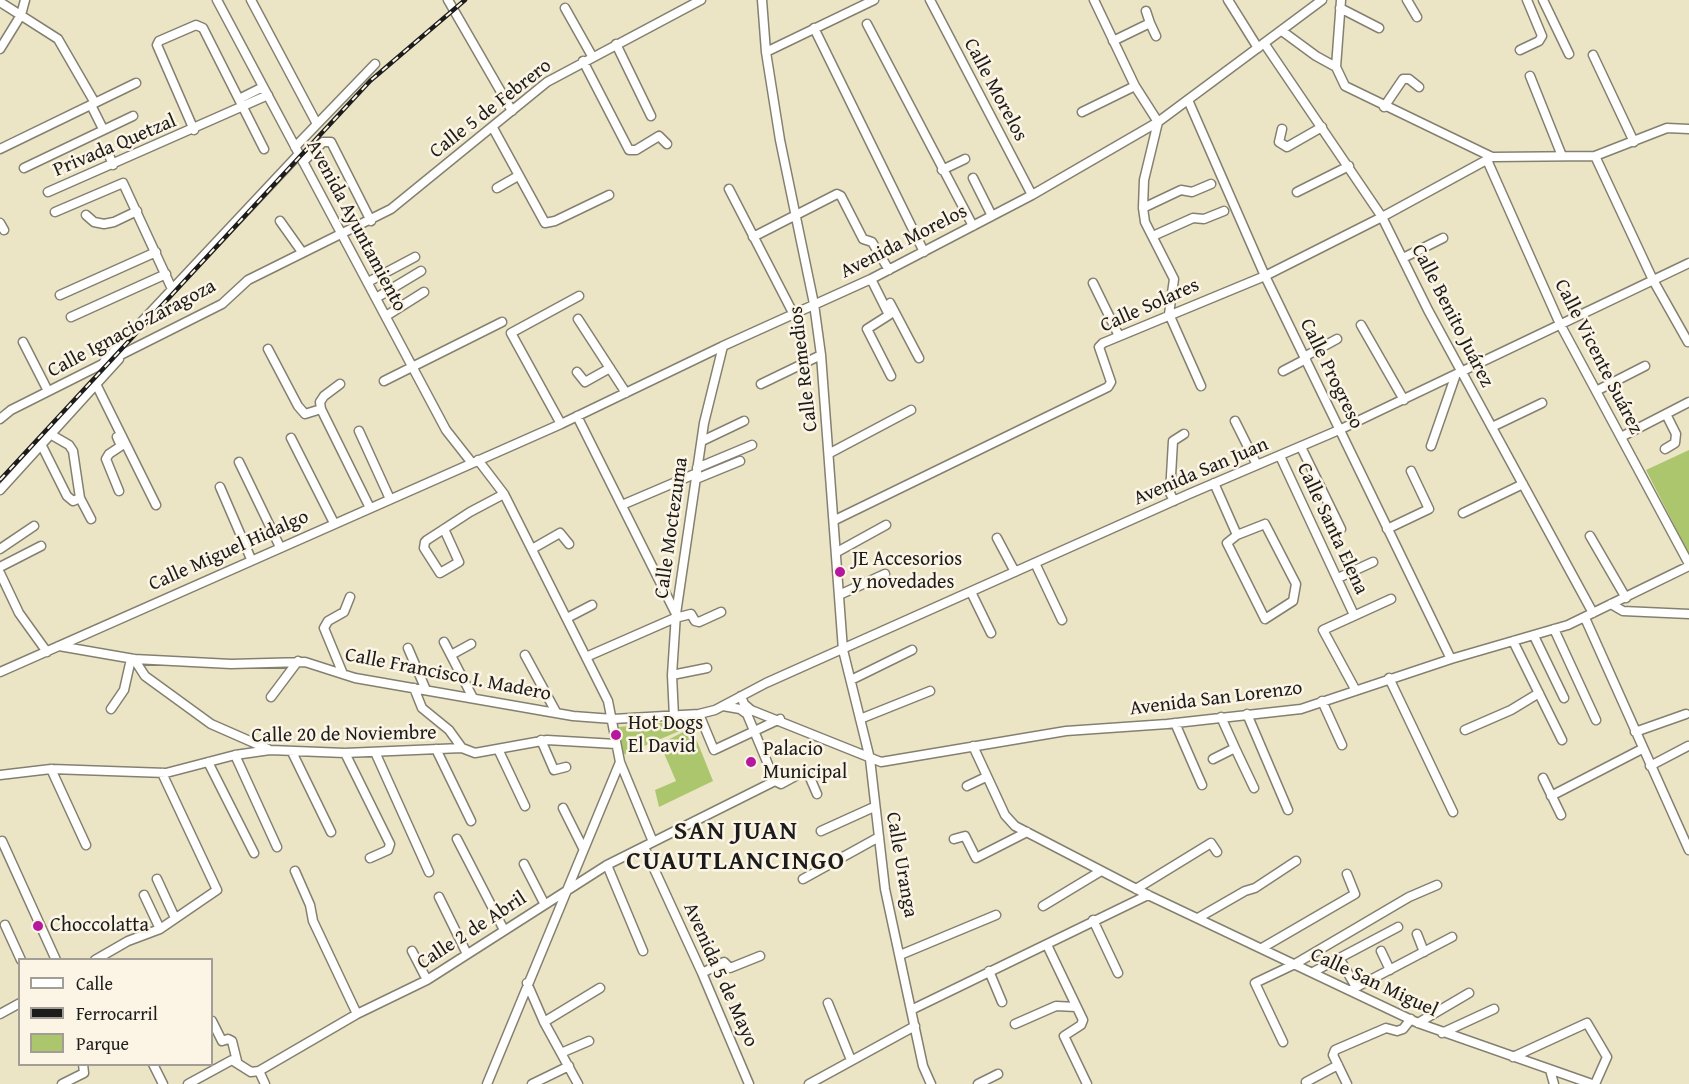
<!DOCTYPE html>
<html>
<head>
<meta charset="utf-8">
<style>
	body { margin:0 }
	#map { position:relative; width:1689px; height:1084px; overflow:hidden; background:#ebe5c6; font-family:"Gentium Book Plus",serif }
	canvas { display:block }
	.legend { position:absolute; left:18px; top:958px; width:195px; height:108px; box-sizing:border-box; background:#fcf5e5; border:2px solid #a29e95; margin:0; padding:8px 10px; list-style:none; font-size:18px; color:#1c1c1c }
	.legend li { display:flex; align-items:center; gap:12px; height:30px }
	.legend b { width:30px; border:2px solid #a29e95 }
</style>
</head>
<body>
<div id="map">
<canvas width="1689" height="1084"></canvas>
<ul class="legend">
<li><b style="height:8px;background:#fff"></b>Calle</li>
<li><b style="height:8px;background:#1c1c1c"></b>Ferrocarril</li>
<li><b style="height:16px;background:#abc66c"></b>Parque</li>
</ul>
</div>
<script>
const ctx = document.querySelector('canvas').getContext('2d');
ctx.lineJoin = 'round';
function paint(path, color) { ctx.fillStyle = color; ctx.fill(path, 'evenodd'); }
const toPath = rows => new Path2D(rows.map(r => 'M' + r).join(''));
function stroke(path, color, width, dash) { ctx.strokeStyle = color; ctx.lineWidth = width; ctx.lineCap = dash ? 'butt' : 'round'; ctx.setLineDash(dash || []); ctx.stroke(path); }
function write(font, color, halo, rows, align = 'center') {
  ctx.font = font + ' "Gentium Book Plus",serif'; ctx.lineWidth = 5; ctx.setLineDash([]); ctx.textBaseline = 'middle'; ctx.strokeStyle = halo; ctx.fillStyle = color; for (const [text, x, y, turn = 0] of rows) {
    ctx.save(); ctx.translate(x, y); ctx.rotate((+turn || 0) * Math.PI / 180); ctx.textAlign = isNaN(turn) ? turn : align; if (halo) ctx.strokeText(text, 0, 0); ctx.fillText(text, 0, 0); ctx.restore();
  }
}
const green = toPath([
	[1689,450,1689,554,1646,470],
	[684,721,684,729,623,755,619,727],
	[689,729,693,731,713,781,659,807,655,790,676,781,660,744]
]);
const minor = toPath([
	[217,0,446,430,472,463],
	[251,0,317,124],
	[448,0,512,111],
	[762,0,766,52,780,140,814,304,821,355,843,650,870,759,885,889,923,1066,931,1084],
	[930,0,1032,195],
	[1094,0,1135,86,1158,122,1144,180,1143,208,1145,222,1174,279,1169,314,1201,386],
	[1228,0,1258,48],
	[1341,0,1336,67,1345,86,1492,157,1595,156,1667,128,1689,129],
	[1407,0,1417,17],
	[1543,0,1569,54],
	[0,2,58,39,95,103],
	[565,8,592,56],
	[1340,8,1379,28],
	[1146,11,1150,23],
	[867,24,973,226],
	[814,28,924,252],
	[1282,31,1316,56,1336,67],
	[1113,41,1150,23,1156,36],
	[1264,43,1382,217,1428,310,1593,613],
	[616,44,651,116],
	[0,49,21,15,25,0],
	[1520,50,1539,41,1542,36,1527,0],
	[766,52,874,0],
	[1593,55,1634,142],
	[583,61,629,150,636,150,659,136,667,144],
	[1530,76,1562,156],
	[239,99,263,87],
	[1188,100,1265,276,1451,659],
	[91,105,103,129],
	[1384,107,1403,79,1409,79,1419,87],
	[1082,112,1135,86],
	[493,128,545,223,555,221,609,195],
	[1282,129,1279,142,1287,147,1322,127],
	[194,130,157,45,159,41,196,25,203,28,264,149],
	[295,147,375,64],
	[0,149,136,83],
	[107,150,113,165],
	[1595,156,1653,280,1688,342],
	[1487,160,1560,324,1689,564],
	[303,162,323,142,331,142,371,221],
	[24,168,133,116],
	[942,170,965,159],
	[973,178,992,216],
	[497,188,518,176],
	[729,189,793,313],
	[48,192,268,95],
	[1297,192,1349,166],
	[1143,208,1181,190,1192,192,1211,184],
	[55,212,123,183,172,289],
	[86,215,94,222,104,224,114,222,137,211],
	[280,221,302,252],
	[0,223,4,230],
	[1153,236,1193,218,1204,219,1224,211],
	[753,237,837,194,841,196,863,239,872,242,889,270],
	[1403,258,1443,238],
	[871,279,889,315,867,329,891,376],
	[368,282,415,257],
	[1093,283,1119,336],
	[60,295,156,252],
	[376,298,421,271],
	[890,303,919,358],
	[386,316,424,292],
	[71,317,166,274],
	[578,319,626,393],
	[1361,325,1404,400],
	[23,342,48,391],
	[268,349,298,406,305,414,321,409],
	[1304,357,1337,339],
	[104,362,299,154],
	[1283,371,1306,359],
	[577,372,585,382,610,368],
	[384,381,502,322],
	[96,384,156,505],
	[340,384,324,396,320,402,321,409,370,508],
	[761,384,821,355],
	[1596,391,1645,366],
	[577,416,676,614],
	[0,419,11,410,222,304,248,280,391,209,547,82,701,0],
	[1235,421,1257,465],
	[561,424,511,333,579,296],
	[1492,427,1542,403],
	[359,431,390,499],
	[117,437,121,446,109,454,106,459,119,491],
	[1621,437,1689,402],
	[291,438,334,523],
	[702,441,744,421],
	[41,444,67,496,73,501,80,498,73,451,69,445,50,434],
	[1431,446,1455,377],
	[1301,447,1341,529],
	[1665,449,1675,443,1676,434,1666,414],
	[830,453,911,410],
	[1280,456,1354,615],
	[478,460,504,494,608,701,620,762,653,842],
	[239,462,280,547],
	[697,468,752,445],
	[696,479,740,461],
	[1214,483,1237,535],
	[220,487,251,559],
	[0,490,119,359],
	[80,498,91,519],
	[1174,501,1170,493,1173,441,1184,434],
	[622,505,697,473],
	[1463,513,1523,484],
	[835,520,1108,387,1111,382,1099,347,1103,343,1265,276,1382,217,1492,157],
	[1265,524,1296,584,1293,601,1265,619,1227,543,1237,535,1265,524],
	[444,529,459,562,440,573,424,548,425,542,427,540,444,529,470,512,504,494],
	[1387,529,1429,509,1411,471],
	[1590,536,1626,598],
	[997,538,1015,572],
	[0,549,34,526],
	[532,549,560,533,569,544],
	[837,552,886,525],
	[1035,563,1062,620],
	[0,567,41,546],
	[0,573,19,613,47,652],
	[1338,578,1373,562],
	[971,592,991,633],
	[839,595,885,574],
	[1611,604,1623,611,1689,614],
	[567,618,592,605],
	[1585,618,1689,850],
	[1554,629,1596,720],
	[1534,636,1564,698],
	[1513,641,1562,740],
	[444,642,473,698],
	[59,646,134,659,231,664,305,662,355,678,573,716,613,719,699,714,715,710,766,683,1189,494,1339,430,1689,263],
	[408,648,426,690],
	[451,655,471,644],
	[525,655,556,712],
	[586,657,675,618,691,614,695,621,699,622,721,612],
	[134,659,145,676,211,724,268,749],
	[0,672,561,424,723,346,871,279,1032,195,1158,122,1322,0],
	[343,674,324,628,328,621,344,612,350,597],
	[672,675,707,668],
	[1389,678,1453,812],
	[851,680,912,650],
	[414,688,422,708,449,730,462,748],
	[1355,689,1323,630,1391,599],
	[741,696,744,704,751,710,881,762,1066,731,1167,724,1301,709,1451,659,1568,625,1689,566],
	[271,697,298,661],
	[1322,701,1342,745],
	[723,706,740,709,747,714,775,781],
	[111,709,124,690,131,659],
	[699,714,714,750,780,719],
	[1247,714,1288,810],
	[674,717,672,675,676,614,704,423,723,346],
	[860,719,930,691],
	[1175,723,1202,785],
	[1465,730,1511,710,1539,693],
	[1635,732,1686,714],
	[541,740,554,770,566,767],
	[973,746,1005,815,1015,826,1148,895,1418,1023,1592,1084],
	[1235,748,1254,788],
	[436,749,471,821],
	[498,749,525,806],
	[292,752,331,832],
	[375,752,429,872],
	[345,753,390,844,388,850,370,858],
	[235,755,277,847],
	[1213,759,1235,748,1221,717],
	[208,762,254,853],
	[1650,766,1688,746],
	[51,769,86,845],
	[0,775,51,769,166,773,235,755,270,750,345,753,462,748,475,753,547,740,616,744],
	[1543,778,1561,815],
	[775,781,781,784,805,771,808,773,817,794],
	[967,786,986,777],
	[1551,796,1642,749],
	[563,808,583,848],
	[821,831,874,807],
	[457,839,504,930],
	[954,839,965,836,976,858,1027,832],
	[2,841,56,960],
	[644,847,702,973,749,1084],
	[524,864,544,903],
	[607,865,643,951],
	[295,871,310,905,313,921,357,1014],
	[157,879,175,918],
	[803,879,879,837],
	[1136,889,1211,843,1217,852],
	[144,895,160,929],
	[439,897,467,954],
	[1043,906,1101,871],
	[1198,918,1245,891,1255,888,1296,861],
	[1093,920,1118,973],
	[5,925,21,960],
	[1417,934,1424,952],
	[1047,945,1083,1020,1081,1025,1064,1036,1087,1084],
	[1262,948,1355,894,1347,874],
	[412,951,427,980],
	[1381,951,1390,970],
	[900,955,996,915],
	[95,960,128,941,160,929,217,890,162,773],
	[1342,963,1356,987],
	[989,971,1002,1002],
	[1313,972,1398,927],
	[702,973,724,962,730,968,760,956],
	[527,983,544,1022,578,1084],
	[1351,990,1452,937],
	[828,1003,851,1060],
	[911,1010,1148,895],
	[0,1014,20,1003],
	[212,1021,222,1041,228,1039,232,1041,237,1061],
	[544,1022,600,988],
	[1418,1023,1469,993],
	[1015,1024,1056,1006,1076,1007],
	[1442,1033,1494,1009],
	[1283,1042,1255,983,1295,964,1409,897,1437,885],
	[561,1053,589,1041],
	[1513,1057,1587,1023,1607,1057,1595,1084],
	[153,1064,163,1084],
	[1550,1070,1554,1084],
	[259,1071,265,1084],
	[1306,1082,1338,1065],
	[62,1084,84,1073,83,1064],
	[188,1084,232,1060,251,1072,259,1071,357,1014,427,980,607,865,775,781],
	[487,1084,620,762],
	[532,1084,569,1066],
	[809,1084,915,1026],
	[978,1084,998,1074],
	[1347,1084,1333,1055,1335,1050,1386,1028,1397,1031,1403,1029,1411,1019]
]);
const rail = toPath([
	[0,480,370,81,465,0]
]);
const markers = [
	[840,572,6,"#b5179e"],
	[616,735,6,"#b5179e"],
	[751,762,6,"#b5179e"],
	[38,926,6,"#b5179e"]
];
const streetNames = [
	["Calle Morelos",995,90,62],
	["Calle 5 de Febrero",491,109,-38],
	["Privada Quetzal",115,146,-23],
	["Avenida Ayuntamiento",356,226,62],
	["Avenida Morelos",904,242,-27],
	["Calle Solares",1150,306,-24],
	["Calle Benito Juárez",1452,316,63],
	["Calle Ignacio Zaragoza",132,329,-28],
	["Calle Vicente Suárez",1598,357,63],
	["Calle Remedios",804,369,-97],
	["Calle Progreso",1331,374,64],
	["Avenida San Juan",1201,472,-23],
	["Calle Moctezuma",672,528,-82],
	["Calle Santa Elena",1332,529,65],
	["Calle Miguel Hidalgo",229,551,-24],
	["Calle Francisco I. Madero",448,675,11],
	["Avenida San Lorenzo",1216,699,-7],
	["Calle 20 de Noviembre",344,735,-1],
	["Calle Uranga",901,865,80],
	["Calle 2 de Abril",472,931,-33],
	["Avenida 5 de Mayo",720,975,66],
	["Calle San Miguel",1374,983,25]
];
const poiNames = [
	["JE Accesorios",852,560],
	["y novedades",852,583],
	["Hot Dogs",628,724],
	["El David",628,747],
	["Palacio",763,750],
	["Municipal",763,773],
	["Choccolatta",50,926]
];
const districtNames = [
	["SAN JUAN",736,832],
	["CUAUTLANCINGO",736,862]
];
paint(green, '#abc66c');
stroke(minor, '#848071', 11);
stroke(minor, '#fff', 8);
stroke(rail, '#1c1c1c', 4.5);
stroke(rail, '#fcf5e5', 2, [7]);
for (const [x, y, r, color] of markers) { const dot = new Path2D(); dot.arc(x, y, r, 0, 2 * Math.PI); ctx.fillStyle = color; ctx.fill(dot); stroke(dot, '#fcf5e5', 2); }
write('20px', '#1c1c1c', '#fcf5e5', streetNames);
write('20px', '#1c1c1c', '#fcf5e5', poiNames, 'left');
ctx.letterSpacing = '1.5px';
write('bold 26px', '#1c1c1c', '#fcf5e5', districtNames);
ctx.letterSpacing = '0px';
</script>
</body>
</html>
